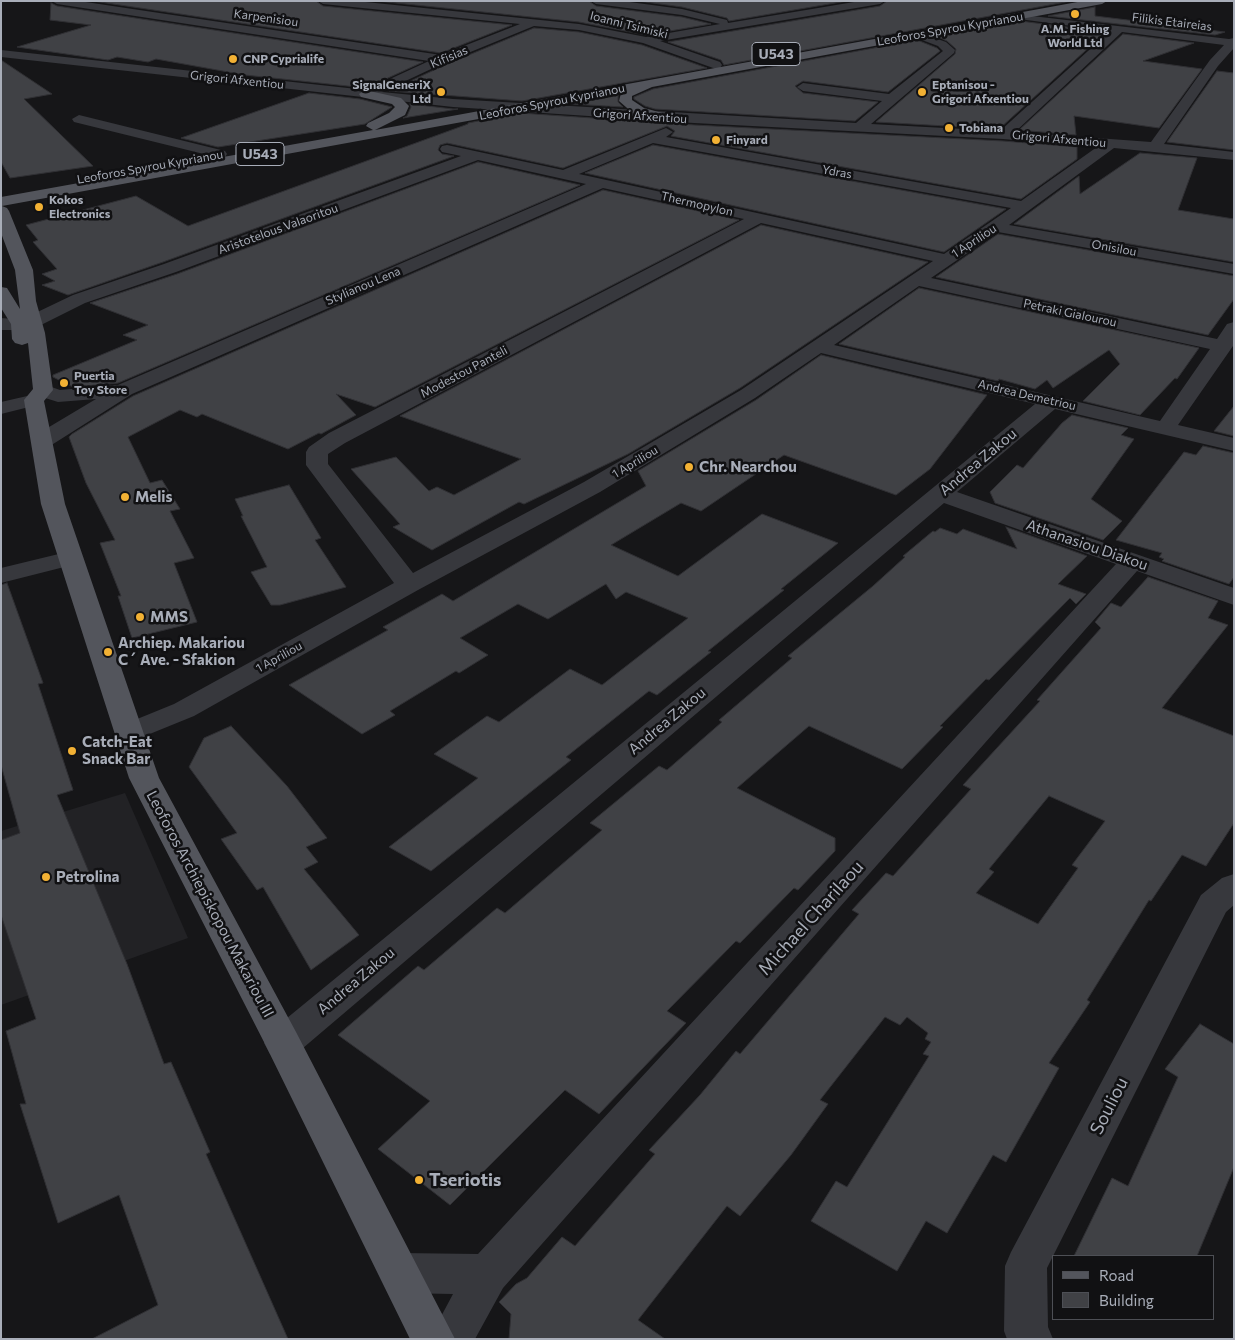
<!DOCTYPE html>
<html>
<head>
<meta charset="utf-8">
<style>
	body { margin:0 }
	#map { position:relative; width:1235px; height:1340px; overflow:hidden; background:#161618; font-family:Commissioner,sans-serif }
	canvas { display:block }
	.frame { position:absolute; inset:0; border:2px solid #a8adb8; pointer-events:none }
	.legend { position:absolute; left:1052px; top:1255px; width:162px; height:65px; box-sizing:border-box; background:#111113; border:1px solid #4d4f55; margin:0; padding:6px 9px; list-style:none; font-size:15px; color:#a8adb8 }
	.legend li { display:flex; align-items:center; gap:10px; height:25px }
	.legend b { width:25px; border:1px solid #4d4f55 }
</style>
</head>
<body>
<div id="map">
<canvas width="1235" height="1340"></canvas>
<div class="frame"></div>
<ul class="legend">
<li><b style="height:6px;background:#53555c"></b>Road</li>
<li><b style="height:14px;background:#404145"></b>Building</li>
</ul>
</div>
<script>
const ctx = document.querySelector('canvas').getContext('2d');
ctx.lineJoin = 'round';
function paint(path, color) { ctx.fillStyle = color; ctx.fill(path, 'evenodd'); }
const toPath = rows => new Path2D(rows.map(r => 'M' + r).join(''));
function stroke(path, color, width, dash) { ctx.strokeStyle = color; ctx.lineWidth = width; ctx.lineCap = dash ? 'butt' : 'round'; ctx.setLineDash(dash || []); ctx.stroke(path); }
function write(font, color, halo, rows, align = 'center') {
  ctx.font = font + ' Commissioner,sans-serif'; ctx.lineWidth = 5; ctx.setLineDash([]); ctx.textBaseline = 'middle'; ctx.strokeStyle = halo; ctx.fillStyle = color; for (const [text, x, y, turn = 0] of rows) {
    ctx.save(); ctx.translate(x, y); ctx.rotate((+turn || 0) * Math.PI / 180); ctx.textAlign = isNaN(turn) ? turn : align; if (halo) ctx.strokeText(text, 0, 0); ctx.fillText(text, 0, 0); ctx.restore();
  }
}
const built = toPath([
	[125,793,188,938,1,1005,1,831]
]);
const building = toPath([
	[93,1,316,1,323,6,512,25,441,53,93,1],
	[377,1,589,1,596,6,682,17,711,24,646,35,579,22,377,1],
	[638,1,847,1,729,21,727,18,682,7,638,1],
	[887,1,1071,1,724,65,721,60,668,42,880,6,887,1],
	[51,3,57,6,423,62,366,88,245,75,156,59,148,62,117,57,108,60,17,47,91,25,50,20,51,3],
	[1095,7,1095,16,1225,32,1215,35,1048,16,1095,7],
	[1020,21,1106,32,999,129,876,122,955,54,956,49,947,41,936,36,1020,21],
	[534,28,579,32,642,45,707,68,522,101,389,91,447,64,534,28],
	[1123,34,1194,43,1143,61,1202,69,1159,128,1074,116,1076,135,1019,130,1123,34],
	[917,40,937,48,940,51,888,92,803,81,795,86,803,93,878,102,855,121,655,109,645,106,634,99,634,97,653,89,917,40],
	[1,60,52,94,24,99,93,166,10,178,1,162,1,60],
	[1217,71,1234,73,1234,150,1167,142,1217,71],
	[309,93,360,99,392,107,365,124,218,147,181,138,309,93],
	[618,95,618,102,623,107,571,104,618,95],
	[410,104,453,109,458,109,403,118,407,116,411,107,410,104],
	[520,113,694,125,1003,141,1077,147,1077,159,1021,199,671,136,675,131,667,126,563,168,447,143,440,145,438,150,442,154,454,156,163,262,68,295,42,285,55,281,42,274,57,269,33,242,38,240,26,225,136,196,188,226,468,124,468,123,520,113],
	[653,145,1006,209,944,252,585,173,653,145],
	[1140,153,1197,158,1178,210,1234,219,1234,262,1014,224,1079,176,1080,194,1140,153],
	[478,162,580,185,118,383,73,387,53,377,53,375,137,340,123,335,148,325,90,303,177,274,478,162],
	[603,190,739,220,375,407,336,394,356,415,321,434,319,433,288,449,202,414,197,417,180,410,128,437,150,483,162,480,180,509,170,511,194,558,174,563,197,622,132,638,118,596,121,596,100,543,115,540,86,483,69,437,72,434,133,396,603,190],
	[761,225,928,262,740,388,628,454,524,504,519,502,432,550,393,527,400,524,351,469,396,457,429,491,437,487,454,495,521,459,400,416,761,225],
	[998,234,1234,276,1234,299,1208,335,936,277,998,234],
	[919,288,1199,348,1177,379,1175,378,1140,415,1083,401,1120,364,1109,350,1053,388,1047,380,1035,389,999,379,998,381,839,344,919,288],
	[821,355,987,395,930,469,896,495,784,455,701,511,681,503,611,545,678,576,762,514,838,543,781,589,784,590,708,651,711,652,657,695,649,691,566,757,571,760,431,871,389,847,478,778,434,754,487,716,499,722,570,669,602,685,688,618,626,592,616,599,606,584,548,619,518,604,460,638,488,655,459,673,456,671,390,711,395,715,362,734,289,685,388,630,383,627,442,594,453,601,646,486,638,471,756,400,821,355],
	[1234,406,1234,436,1214,431,1234,406],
	[1072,415,1128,428,1121,435,1134,439,1091,499,1122,521,1103,540,995,503,990,492,1017,465,1023,468,1062,423,1072,415],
	[1203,446,1234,453,1234,577,1229,584,1162,561,1164,559,1159,557,1162,553,1116,540,1184,452,1196,455,1203,446],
	[289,485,321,538,315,540,346,587,280,605,271,605,251,572,267,567,241,516,243,516,235,499,289,485],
	[1006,527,1087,556,1058,584,1086,594,1076,604,1070,598,989,680,986,679,940,726,943,727,902,769,809,726,737,788,835,838,835,851,798,890,794,888,740,943,736,941,667,1011,686,1023,599,1114,565,1090,450,1205,378,1149,430,1101,338,1035,418,966,424,970,497,908,505,913,602,830,590,823,659,766,667,770,722,722,719,720,792,658,788,656,873,586,905,557,903,556,933,531,935,532,940,528,957,534,963,529,1017,549,1006,527],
	[1148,577,1218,601,1208,618,1228,625,1162,708,1234,736,1234,823,1206,866,1182,855,1151,901,1149,900,1087,1000,1090,1002,1049,1063,1059,1068,1006,1162,993,1155,947,1233,926,1221,897,1271,811,1221,836,1181,847,1187,929,1056,923,1054,931,1042,925,1039,928,1033,907,1017,900,1025,885,1017,820,1100,828,1104,791,1155,740,1216,727,1206,638,1320,665,1339,509,1339,511,1314,499,1302,516,1284,527,1278,562,1237,575,1246,655,1154,649,1150,700,1095,736,1051,740,1054,859,914,852,910,886,873,893,876,971,789,963,785,1040,701,1037,700,1101,628,1095,622,1111,603,1121,607,1148,577],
	[1049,796,1105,821,1072,865,1078,868,1038,924,976,893,994,872,989,869,1049,796],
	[7,583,43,683,38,684,73,790,57,795,127,964,164,1064,171,1062,210,1152,206,1154,288,1339,92,1339,158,1305,119,1195,58,1223,20,1104,26,1104,6,1031,36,1019,1,915,1,840,20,833,1,765,1,585,7,583],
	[231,726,287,786,327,838,306,847,318,862,304,869,359,935,311,970,263,887,257,890,221,839,237,833,189,767,204,738,231,726],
	[1200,1024,1234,1044,1234,1167,1197,1256,1074,1256,1112,1178,1128,1186,1178,1077,1165,1069,1200,1024]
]);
const minor = toPath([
	[52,1,79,1,441,55,520,24,323,4,318,1,356,1,579,24,646,37,720,24,682,15,596,4,591,1,622,1,682,9,727,20,728,23,860,1,885,1,880,4,660,41,720,62,722,65,720,68,716,69,643,43,579,30,534,26,446,62,382,92,453,99,856,123,882,101,803,91,797,87,803,83,889,94,943,51,938,46,914,37,912,35,914,33,918,32,946,42,955,50,954,53,871,124,1000,131,1110,31,1019,19,1014,16,1015,14,1229,39,1234,38,1234,48,1218,66,1164,144,1234,152,1234,160,1114,148,1009,225,1234,264,1234,274,998,232,931,278,1217,339,1227,324,1234,322,1233,346,1178,425,1234,438,1234,451,1055,409,957,492,1234,588,1234,605,1137,571,503,1288,475,1339,429,1339,453,1294,400,1293,385,1287,379,1273,385,1259,400,1253,478,1254,1116,564,944,503,296,1054,283,1058,270,1054,264,1043,270,1032,1035,404,821,353,755,398,600,492,418,590,194,716,130,742,120,740,115,733,120,726,174,704,394,583,306,465,306,452,309,447,329,433,744,219,603,188,132,394,50,446,42,447,34,446,31,441,34,436,96,399,58,402,42,397,44,400,41,404,1,414,1,402,36,394,33,390,36,386,43,384,60,390,118,385,586,184,478,160,176,272,85,303,41,325,28,325,27,328,20,330,1,330,1,318,26,320,27,317,73,295,164,264,461,156,442,152,440,149,442,146,447,145,563,170,666,128,673,132,666,137,1021,201,1097,147,1003,139,694,123,453,107,1,57,1,50,366,90,429,61,57,4,52,1],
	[1122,32,1224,45,1210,60,1151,142,1015,132,1122,32],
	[653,143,1011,208,944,254,579,174,653,143],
	[761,223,933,261,741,390,584,482,413,573,328,464,328,454,345,443,761,223],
	[919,286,1210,349,1160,421,834,345,919,286],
	[79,115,225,151,227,154,225,157,220,158,74,122,72,119,79,115],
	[71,551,80,553,83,558,80,563,1,583,1,568,71,551],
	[1234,874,1234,905,1226,912,1047,1268,1048,1327,1053,1339,1007,1339,1004,1331,1005,1266,1011,1252,1201,895,1222,878,1234,874]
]);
const major = toPath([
	[1083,1,1107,1,1102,4,652,87,632,96,632,100,644,108,666,114,668,117,661,121,634,114,619,101,621,93,2,206,7,208,9,211,33,270,36,301,45,333,53,390,44,401,65,504,159,778,296,1032,455,1339,410,1339,265,1044,129,778,41,504,24,400,33,389,28,343,22,345,15,343,12,339,11,324,1,308,1,287,7,288,20,309,15,270,1,233,1,197,373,130,366,126,368,123,389,113,395,107,392,104,361,97,359,94,365,90,401,98,409,106,405,115,375,130,1083,1]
]);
const markers = [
	[1075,14,5,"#f2b134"],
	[233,59,5,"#f2b134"],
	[441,92,5,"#f2b134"],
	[922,92,5,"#f2b134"],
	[949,128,5,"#f2b134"],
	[716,140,5,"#f2b134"],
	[39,207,5,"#f2b134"],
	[64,383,5,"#f2b134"],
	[689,467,5,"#f2b134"],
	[125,497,5,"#f2b134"],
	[140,617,5,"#f2b134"],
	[108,652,5,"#f2b134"],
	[72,751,5,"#f2b134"],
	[46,877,5,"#f2b134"],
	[419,1180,5,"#f2b134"]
];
const farStreetnames = [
	["Karpenisiou",266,18,8],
	["Filikis Etaireias",1172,22,7],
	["Ioanni Tsimiski",629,25,14],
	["Leoforos Spyrou Kyprianou",950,29,-10],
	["Kifisias",449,57,-23],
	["Grigori Afxentiou",237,80,6],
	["Leoforos Spyrou Kyprianou",552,102,-11],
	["Grigori Afxentiou",640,116,4],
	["Grigori Afxentiou",1059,139,5],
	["Leoforos Spyrou Kyprianou",150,167,-10],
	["Ydras",837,172,10],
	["Thermopylon",697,204,13],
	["Aristotelous Valaoritou",278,229,-20],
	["1 Apriliou",974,241,-33],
	["Onisilou",1114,248,10],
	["Stylianou Lena",363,286,-23],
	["Petraki Gialourou",1070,313,12],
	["Modestou Panteli",464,372,-28],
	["Andrea Demetriou",1027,395,13],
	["1 Apriliou",635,462,-31],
	["1 Apriliou",279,657,-29]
];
const farPoinames = [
	["A.M. Fishing",1075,29,"center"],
	["World Ltd",1075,43,"center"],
	["CNP Cyprialife",243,59],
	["SignalGeneriX",431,85,"right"],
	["Ltd",431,99,"right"],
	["Eptanisou -",932,85],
	["Grigori Afxentiou",932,99],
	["Tobiana",959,128],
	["Finyard",726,140],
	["Kokos",49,200],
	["Electronics",49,214],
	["Puertia",74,376],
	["Toy Store",74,390]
];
const shields = [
	[776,54,48],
	[260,154,48]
];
const shieldNames = [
	["U543",776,54],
	["U543",260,154]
];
const streetNames = [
	["Andrea Zakou",978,462,-40],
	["Athanasiou Diakou",1087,545,19],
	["Andrea Zakou",667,721,-40],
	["Leoforos Archiepiskopou Makariou III",210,904,62],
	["Andrea Zakou",356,981,-40]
];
const poiNames = [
	["Chr. Nearchou",699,467],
	["Melis",135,497],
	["MMS",150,617],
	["Archiep. Makariou",118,643],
	["C´ Ave. - Sfakion",118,660],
	["Catch-Eat",82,742],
	["Snack Bar",82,759],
	["Petrolina",56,877]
];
const nearStreetnames = [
	["Michael Charilaou",811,918,-48],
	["Souliou",1109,1106,-63]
];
const nearPoinames = [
	["Tseriotis",429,1180]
];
paint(built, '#222225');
paint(building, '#404145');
stroke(building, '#303034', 1);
paint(minor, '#37383d');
paint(major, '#53555c');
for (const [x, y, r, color] of markers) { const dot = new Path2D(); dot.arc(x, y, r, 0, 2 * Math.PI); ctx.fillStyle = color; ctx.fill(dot); stroke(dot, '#111113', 2); }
write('12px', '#a8adb8', '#111113', farStreetnames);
write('bold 12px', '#a8adb8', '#111113', farPoinames, 'left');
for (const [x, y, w] of shields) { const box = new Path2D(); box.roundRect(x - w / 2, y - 11.5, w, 23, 4); ctx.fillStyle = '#111113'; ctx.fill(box); stroke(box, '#a8adb8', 1); }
write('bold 14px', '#a8adb8', null, shieldNames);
write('15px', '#a8adb8', '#111113', streetNames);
write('bold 15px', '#a8adb8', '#111113', poiNames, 'left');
write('18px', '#a8adb8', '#111113', nearStreetnames);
write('bold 18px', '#a8adb8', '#111113', nearPoinames, 'left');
</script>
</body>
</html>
